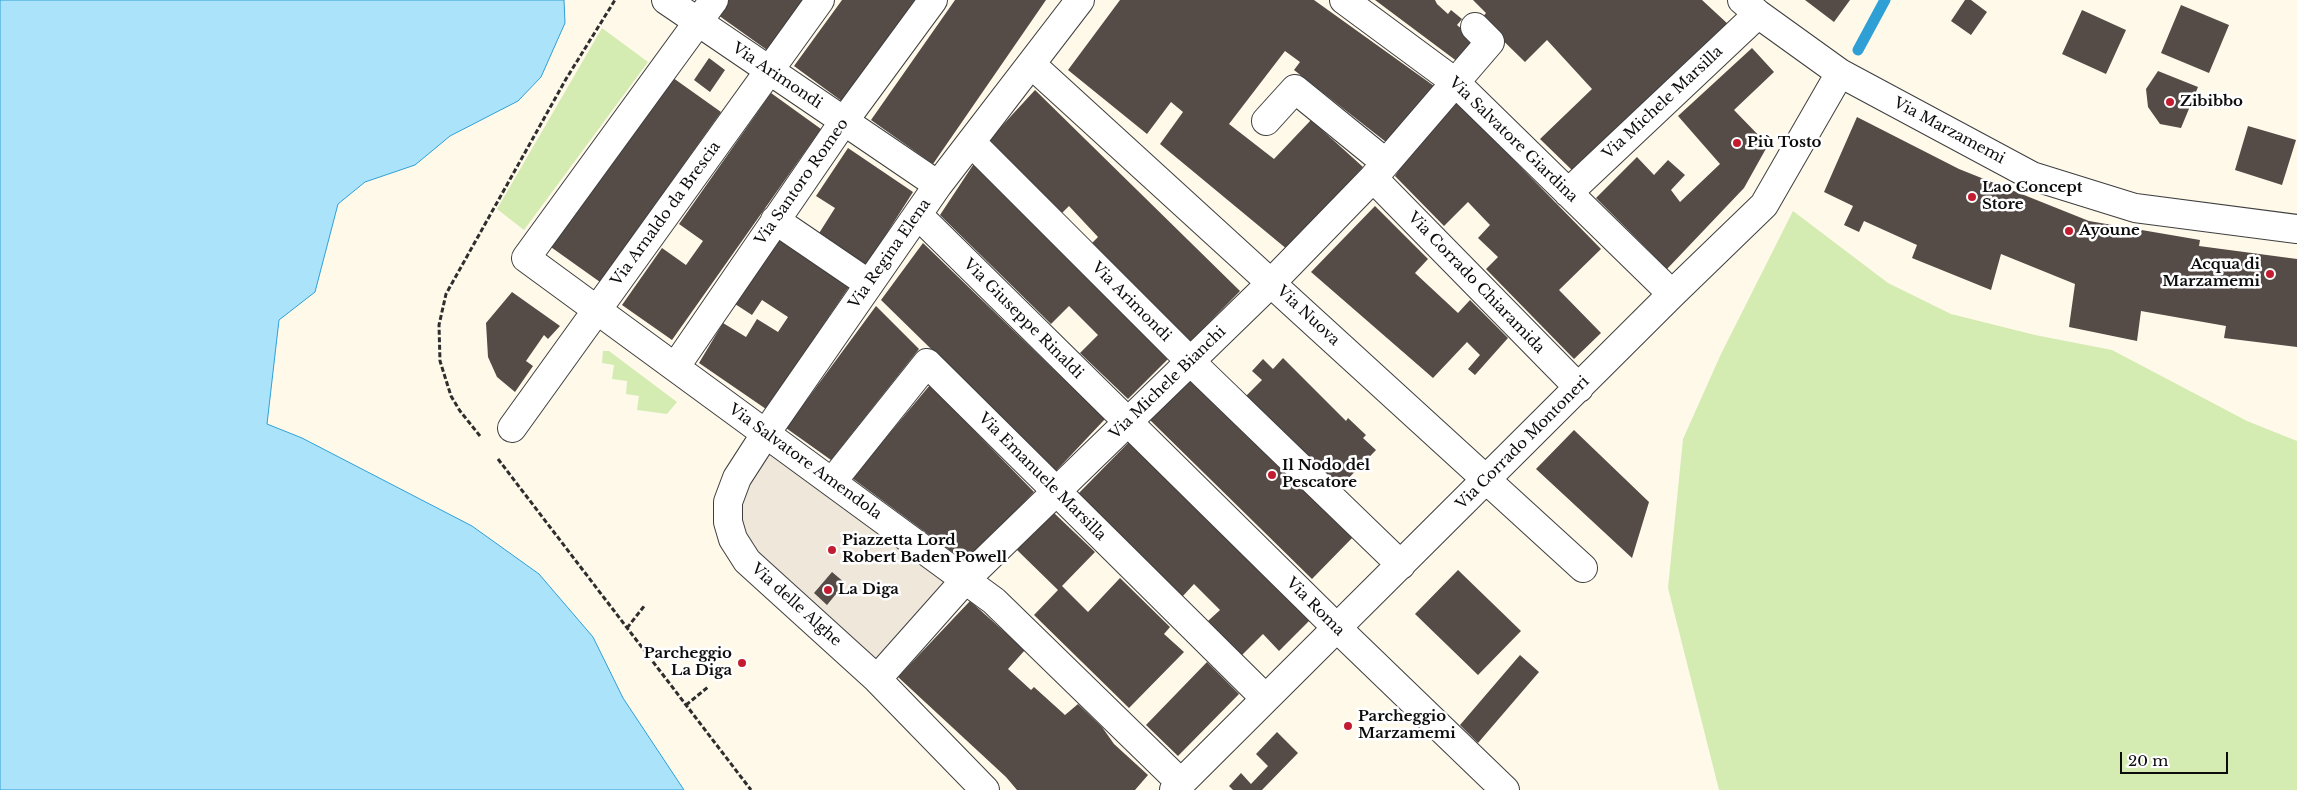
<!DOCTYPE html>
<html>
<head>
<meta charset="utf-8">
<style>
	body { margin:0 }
	#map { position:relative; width:2297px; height:790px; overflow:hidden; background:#fff9ea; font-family:"Libre Baskerville",serif }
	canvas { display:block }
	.scale { position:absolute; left:2120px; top:752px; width:108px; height:22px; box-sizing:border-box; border:2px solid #0c0c0c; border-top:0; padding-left:6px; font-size:15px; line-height:18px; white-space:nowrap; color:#0c0c0c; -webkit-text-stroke:4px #fff; paint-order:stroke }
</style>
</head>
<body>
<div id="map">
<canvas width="2297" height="790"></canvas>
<div class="scale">20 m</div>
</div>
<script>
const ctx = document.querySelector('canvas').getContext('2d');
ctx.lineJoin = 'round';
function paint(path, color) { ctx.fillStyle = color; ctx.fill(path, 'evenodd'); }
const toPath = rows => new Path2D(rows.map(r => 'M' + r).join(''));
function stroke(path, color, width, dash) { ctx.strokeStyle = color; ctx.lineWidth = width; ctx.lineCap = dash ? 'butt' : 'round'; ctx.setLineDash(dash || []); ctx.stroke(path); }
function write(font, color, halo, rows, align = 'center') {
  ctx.font = font + ' "Libre Baskerville",serif'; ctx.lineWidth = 5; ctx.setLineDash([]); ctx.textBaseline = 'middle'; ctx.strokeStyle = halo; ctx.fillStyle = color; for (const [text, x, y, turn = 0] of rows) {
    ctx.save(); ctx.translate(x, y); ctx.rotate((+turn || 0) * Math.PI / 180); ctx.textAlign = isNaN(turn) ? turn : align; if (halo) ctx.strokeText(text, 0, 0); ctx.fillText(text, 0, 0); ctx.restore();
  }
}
const green = toPath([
	[602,28,648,62,524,230,497,209],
	[1793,211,1888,283,1951,314,2035,335,2112,350,2247,421,2297,441,2297,790,1719,790,1668,588,1683,439,1721,354],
	[603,351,609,351,677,402,667,414,637,410,639,396,626,394,627,381,612,379,614,365,602,363]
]);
const plaza = toPath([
	[766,433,965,580,877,679,747,561,728,502]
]);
const water = toPath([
	[0,0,564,0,565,23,541,77,518,101,450,136,415,165,365,182,338,204,315,292,279,320,267,424,302,438,472,526,539,574,593,637,623,698,684,790,0,790,0,0]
]);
const stream = toPath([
	[1858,50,1885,0]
]);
const building = toPath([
	[729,0,804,0,767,50,718,15],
	[842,0,918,0,843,102,794,66],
	[955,0,1046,0,933,164,871,120],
	[1120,0,1314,0,1434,86,1386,142,1294,70,1300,62,1285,51,1229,124,1274,159,1311,120,1363,167,1288,250,1160,144,1183,112,1171,102,1147,134,1068,70],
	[1375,0,1435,0,1437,4,1448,14,1451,10,1462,19,1457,25,1475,40,1458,62],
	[1473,0,1702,0,1729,25,1575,173,1540,139,1592,89,1547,40,1525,62,1481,19,1486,13],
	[1805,0,1850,0,1834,22],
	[1965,0,1971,0,1987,12,1971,35,1951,21],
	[2181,5,2229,25,2209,73,2161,53],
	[2082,10,2126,30,2106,74,2062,54],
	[1752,48,1774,72,1734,110,1768,145,1744,188,1667,269,1596,198,1637,157,1654,175,1668,160,1685,175,1671,190,1680,202,1720,164,1678,116],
	[709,58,725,70,710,92,694,80],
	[2158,71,2198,87,2181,128,2160,124,2148,107,2146,89],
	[669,75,721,112,600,282,548,245],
	[1035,90,1240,291,1189,343,1091,244,1098,237,1069,206,1061,214,988,141],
	[771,93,821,129,672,340,622,305,662,248,686,265,703,241,679,224],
	[1456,101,1601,249,1559,290,1601,333,1574,359,1486,269,1498,257,1478,238,1490,225,1468,202,1444,226,1395,176,1417,143],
	[1857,117,1959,169,2089,221,2200,240,2199,246,2297,259,2297,347,2224,338,2226,326,2141,311,2137,341,2069,327,2075,284,2001,254,1991,290,1912,258,1917,245,1864,221,1859,232,1844,225,1853,206,1824,192],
	[2248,126,2296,140,2282,185,2235,170],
	[848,148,913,192,864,269,816,238,835,208,816,196],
	[977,159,1172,355,1128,399,1080,353,1098,335,1069,306,1051,324,940,215],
	[1375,206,1428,259,1415,273,1458,313,1470,300,1508,338,1475,375,1468,369,1480,355,1467,342,1433,378,1311,272],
	[779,234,851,284,766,409,699,363,723,323,746,337,757,319,778,332,788,317,762,300,752,315,735,304],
	[923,243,1105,419,1056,471,881,300],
	[512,292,560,326,548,339,544,335,526,361,533,366,515,392,497,377,488,357,486,323],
	[876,306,919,349,831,460,786,428],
	[1283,358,1346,421,1348,418,1366,435,1363,438,1376,450,1337,490,1243,399,1262,380,1252,371,1263,359,1273,369],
	[1193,377,1355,535,1312,579,1150,420],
	[930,385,1034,492,967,563,852,478],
	[1574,430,1649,502,1632,558,1536,469],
	[1129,442,1310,620,1279,651,1263,634,1242,655,1208,621,1220,610,1194,584,1182,597,1078,494],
	[1053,512,1095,552,1062,586,1088,612,1120,578,1170,627,1164,634,1184,652,1129,708,1034,615,1058,590,1016,549],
	[1458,570,1521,631,1478,675,1415,614],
	[832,572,845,583,827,605,814,593],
	[970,601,1025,650,1008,669,1031,690,1034,687,1065,715,1078,704,1102,727,1114,744,1148,775,1135,790,1017,790,1006,777,898,677],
	[1520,655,1539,672,1478,743,1460,725],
	[1207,662,1239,694,1178,756,1146,725],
	[1277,732,1298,753,1262,790,1233,790,1229,786,1241,773,1251,784,1268,766,1256,754]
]);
const path = toPath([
	[480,436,460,411,451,396,440,361,439,325,446,294,566,79,615,0],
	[498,459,751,790],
	[627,628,645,605],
	[686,705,708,687]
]);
const minor = toPath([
	[666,0,938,185],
	[714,0,526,258,994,601,1181,783],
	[1344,0,1455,82,1672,294],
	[1742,0,1758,14,1840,73,2032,176,2135,208,2297,229],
	[1031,64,1583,568],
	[1266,121,1295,89,1386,163],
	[971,142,1190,361,1401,565],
	[1373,178,1579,388],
	[1568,193,1758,14],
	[918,215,1337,628,1505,790],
	[775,220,869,284],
	[676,366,844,121,933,0],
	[512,428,820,0],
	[832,482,927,363,1265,698],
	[877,679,965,580,1272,282,1373,178,1490,42,1475,27],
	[985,790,877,679,747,561,733,539,728,522,728,502,737,478,766,433,938,185,1080,0],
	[1174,790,1672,294,1764,205,1840,73]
]);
const markers = [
	[2170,102,5,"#c31c31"],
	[1737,143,5,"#c31c31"],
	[1972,197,5,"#c31c31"],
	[2069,231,5,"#c31c31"],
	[2270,274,5,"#c31c31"],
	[1272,475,5,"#c31c31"],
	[832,550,5,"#c31c31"],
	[828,590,5,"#c31c31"],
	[742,663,5,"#c31c31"],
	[1348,726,5,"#c31c31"]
];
const streetNames = [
	["Via Arimondi",777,76,34],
	["Via Michele Marsilla",1663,103,-43],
	["Via Marzamemi",1949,131,28],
	["Via Salvatore Giardina",1513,140,44],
	["Via Santoro Romeo",802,182,-55],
	["Via Arnaldo da Brescia",666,214,-54],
	["Via Regina Elena",890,254,-55],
	["Via Corrado Chiaramida",1476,283,46],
	["Via Arimondi",1131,302,45],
	["Via Nuova",1308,316,43],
	["Via Giuseppe Rinaldi",1023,319,45],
	["Via Michele Bianchi",1168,383,-44],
	["Via Corrado Montoneri",1523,443,-45],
	["Via Salvatore Amendola",805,462,36],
	["Via Emanuele Marsilla",1042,477,45],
	["Via delle Alghe",796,605,42],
	["Via Roma",1315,607,45]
];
const poiNames = [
	["Zibibbo",2180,102],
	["Più Tosto",1747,143],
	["Lao Concept",1982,188],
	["Store",1982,205],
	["Ayoune",2079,231],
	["Acqua di",2260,265,"right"],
	["Marzamemi",2260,282,"right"],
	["Il Nodo del",1282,466],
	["Pescatore",1282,483],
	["Piazzetta Lord",842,541],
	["Robert Baden Powell",842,558],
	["La Diga",838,590],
	["Parcheggio",732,654,"right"],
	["La Diga",732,671,"right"],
	["Parcheggio",1358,717],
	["Marzamemi",1358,734]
];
paint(green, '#d4ebb2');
paint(plaza, '#efe7da');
paint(water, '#abe3fa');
stroke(water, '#2ea0d5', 1);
stroke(stream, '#2ea0d5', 11);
paint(building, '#554b47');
stroke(minor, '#3f3f3f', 30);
stroke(path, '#2e2e2e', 3, [5, 2.5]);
stroke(minor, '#fff', 28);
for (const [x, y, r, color] of markers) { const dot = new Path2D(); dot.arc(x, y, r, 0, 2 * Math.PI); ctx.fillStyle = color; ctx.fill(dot); stroke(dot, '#fff', 2); }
write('15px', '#0c0c0c', '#fff', streetNames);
write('bold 15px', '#0c0c0c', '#fff', poiNames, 'left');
</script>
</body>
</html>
